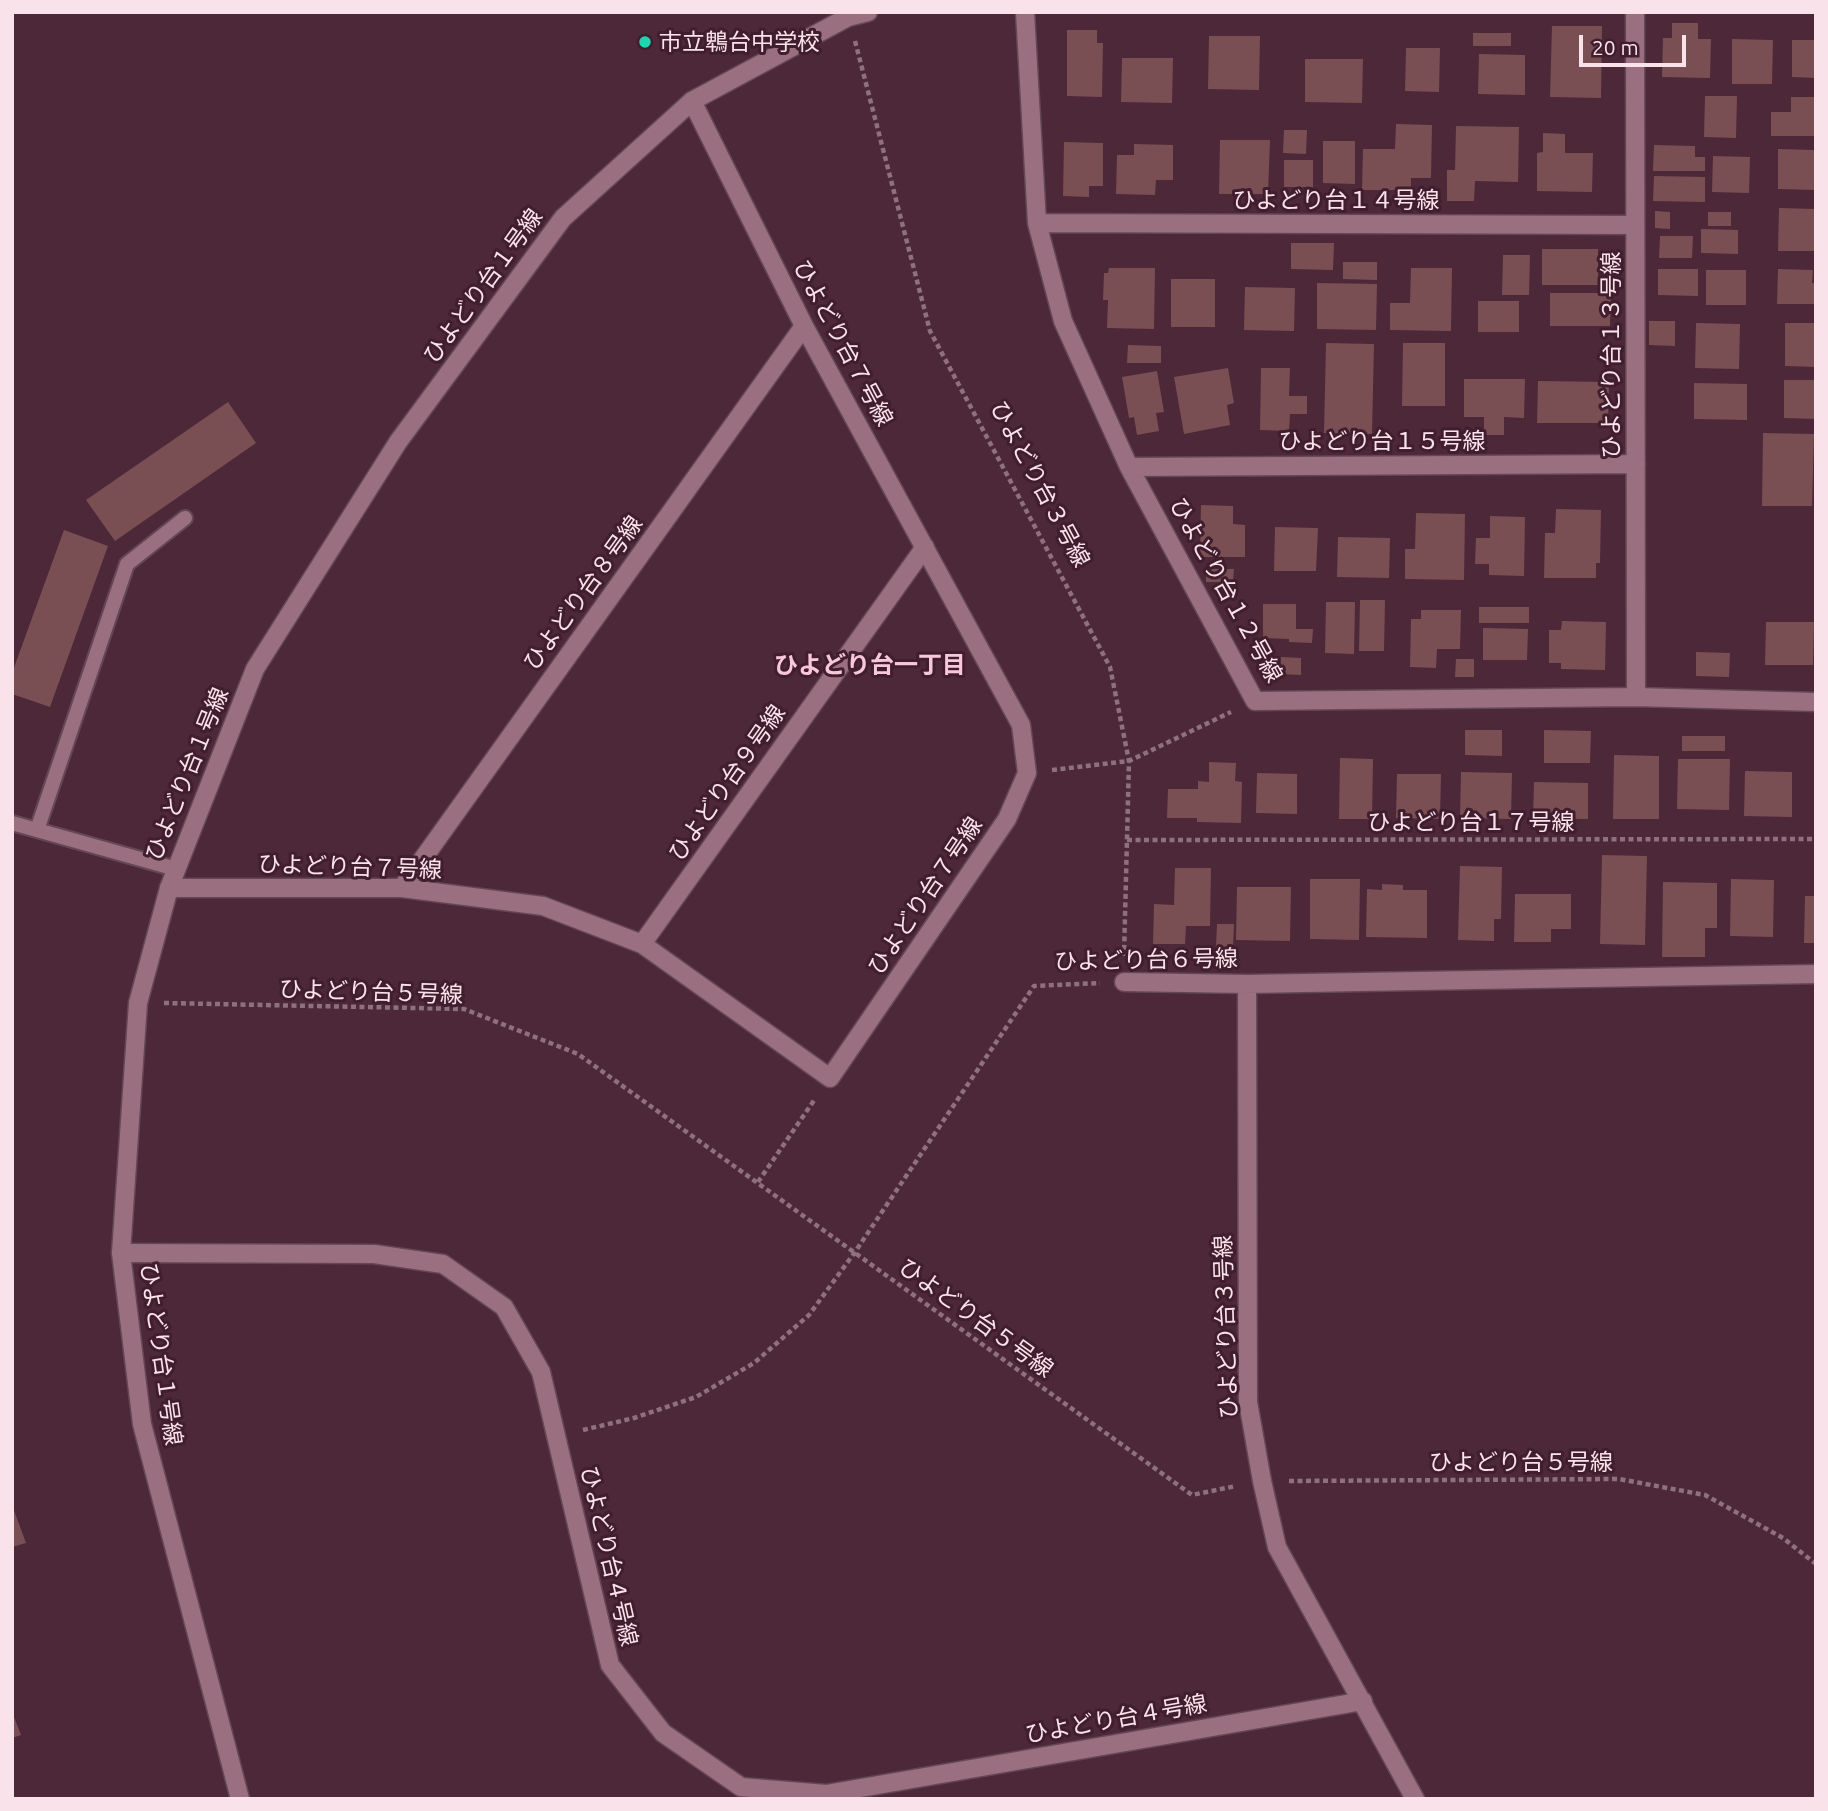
<!DOCTYPE html>
<html>
<head>
<meta charset="utf-8">
<style>
	body { margin:0 }
	#map { position:relative; width:1828px; height:1811px; overflow:hidden; background:#4c2838; font-family:Ubuntu,sans-serif }
	canvas { display:block }
	.frame { position:absolute; inset:0; border:14px solid #fae2eb; pointer-events:none }
	.scale { position:absolute; left:1579px; top:35px; width:107px; height:32px; box-sizing:border-box; border:4px solid #fae2eb; border-top:0; padding-left:9px; font-size:21px; line-height:24px; white-space:nowrap; color:#fae2eb; -webkit-text-stroke:5px #411e2d; paint-order:stroke }
</style>
</head>
<body>
<div id="map">
<canvas width="1828" height="1811"></canvas>
<div class="frame"></div>
<div class="scale">20 m</div>
</div>
<script>
const ctx = document.querySelector('canvas').getContext('2d');
ctx.lineJoin = 'round';
function paint(path, color) { ctx.fillStyle = color; ctx.fill(path, 'evenodd'); }
const toPath = rows => new Path2D(rows.map(r => 'M' + r).join(''));
function stroke(path, color, width, dash) { ctx.strokeStyle = color; ctx.lineWidth = width; ctx.lineCap = dash ? 'butt' : 'round'; ctx.setLineDash(dash || []); ctx.stroke(path); }
function write(font, color, halo, rows, align = 'center') {
  ctx.font = font + ' Ubuntu,"Noto Sans JP",sans-serif'; ctx.lineWidth = 6; ctx.setLineDash([]); ctx.textBaseline = 'middle'; ctx.strokeStyle = halo; ctx.fillStyle = color; for (const [text, x, y, turn = 0] of rows) {
    ctx.save(); ctx.translate(x, y); ctx.rotate((+turn || 0) * Math.PI / 180); ctx.textAlign = isNaN(turn) ? turn : align; if (halo) ctx.strokeText(text, 0, 0); ctx.fillText(text, 0, 0); ctx.restore();
  }
}
const building = toPath([
	[1672,23,1698,23,1698,39,1711,39,1710,78,1662,77,1663,38,1672,38],
	[1552,26,1602,26,1601,98,1550,97],
	[1067,30,1097,30,1097,43,1103,43,1102,97,1067,96],
	[1473,33,1511,33,1511,46,1473,46],
	[1209,36,1260,36,1259,90,1208,89],
	[1732,39,1773,40,1772,84,1732,84],
	[1792,40,1816,40,1816,78,1792,77],
	[1406,48,1440,48,1439,92,1405,91],
	[1479,54,1525,55,1525,95,1478,94],
	[1122,58,1173,58,1172,103,1121,102],
	[1305,59,1363,59,1362,103,1305,102],
	[1705,96,1737,96,1736,138,1704,137],
	[1791,97,1816,97,1816,136,1771,136,1771,112,1791,112],
	[1396,124,1432,125,1431,178,1411,178,1411,190,1362,190,1363,149,1395,149],
	[1456,126,1519,127,1518,182,1475,181,1474,201,1447,201,1447,170,1455,170],
	[1284,130,1307,130,1306,154,1283,153],
	[1543,133,1565,134,1565,153,1593,153,1592,192,1537,191,1537,153,1543,152],
	[1220,140,1270,140,1268,194,1219,194],
	[1323,141,1355,141,1355,184,1323,183],
	[1064,142,1103,143,1103,186,1089,186,1089,197,1063,196],
	[1134,144,1173,145,1173,180,1156,180,1155,195,1116,194,1117,155,1134,155],
	[1654,145,1695,146,1695,157,1705,157,1705,171,1653,171],
	[1778,149,1814,150,1816,190,1778,189],
	[1713,156,1750,157,1749,193,1712,192],
	[1284,160,1313,160,1313,187,1284,187],
	[1654,176,1705,177,1705,202,1653,201],
	[1779,208,1816,209,1816,251,1778,251],
	[1655,211,1670,212,1670,229,1655,228],
	[1708,212,1731,212,1731,226,1708,226],
	[1701,229,1738,230,1738,254,1701,253],
	[1660,236,1693,236,1692,258,1659,258],
	[1291,243,1334,243,1333,270,1291,269],
	[1542,249,1598,249,1598,285,1542,285],
	[1503,255,1530,255,1529,295,1502,295],
	[1343,262,1377,262,1377,280,1343,279],
	[1109,268,1155,268,1154,329,1107,328,1108,300,1103,300,1104,273,1108,273],
	[1411,268,1452,268,1451,331,1390,330,1390,303,1410,303],
	[1658,269,1698,269,1698,296,1658,295],
	[1778,269,1813,270,1812,283,1816,283,1816,304,1777,304],
	[1706,270,1746,270,1746,305,1706,305],
	[1171,279,1215,279,1215,327,1171,327],
	[1317,283,1377,284,1376,330,1317,329],
	[1245,287,1295,288,1294,331,1244,330],
	[1550,293,1611,293,1610,326,1550,326],
	[1478,301,1519,301,1519,332,1478,332],
	[1649,321,1675,321,1675,346,1649,345],
	[1696,323,1740,324,1739,369,1695,368],
	[1785,323,1816,323,1816,367,1785,366],
	[1326,343,1374,344,1372,434,1324,433],
	[1403,343,1445,343,1445,406,1402,406],
	[1128,345,1161,346,1161,363,1127,363],
	[1228,368,1234,403,1227,405,1230,425,1184,434,1174,377],
	[1261,368,1290,368,1289,396,1307,396,1307,414,1290,414,1289,431,1260,430],
	[1157,371,1164,412,1156,413,1159,431,1137,435,1134,417,1129,418,1122,377],
	[1464,379,1525,379,1524,418,1504,417,1504,435,1484,435,1484,417,1464,417],
	[1784,380,1816,380,1816,419,1784,418],
	[1538,381,1609,382,1608,423,1537,423],
	[1694,383,1747,384,1747,420,1694,419],
	[228,402,256,443,115,541,86,500],
	[1763,433,1814,434,1812,506,1762,506],
	[1201,505,1233,506,1233,524,1245,525,1245,557,1200,557],
	[1556,509,1601,510,1600,563,1596,563,1596,578,1544,578,1545,533,1555,533],
	[1416,513,1465,514,1464,580,1405,579,1405,549,1415,549],
	[1490,516,1525,517,1524,576,1489,575,1489,564,1475,564,1476,538,1490,538],
	[1275,527,1318,528,1316,571,1274,571],
	[64,530,108,546,50,707,12,694,12,673],
	[1338,537,1390,538,1389,578,1337,577],
	[1206,569,1234,569,1233,582,1206,582],
	[1360,600,1385,600,1384,651,1359,651],
	[1326,602,1355,602,1354,654,1325,653],
	[1263,604,1296,604,1296,629,1313,629,1312,643,1289,642,1289,639,1263,638],
	[1479,607,1529,607,1529,623,1479,623],
	[1421,610,1461,610,1460,649,1437,649,1436,668,1410,667,1411,619,1421,619],
	[1562,621,1606,622,1605,670,1561,669,1561,663,1549,663,1549,630,1561,630],
	[1766,622,1814,622,1813,665,1765,665],
	[1483,628,1528,629,1527,660,1483,660],
	[1696,652,1730,653,1729,677,1696,676],
	[1281,657,1301,658,1301,675,1280,674],
	[1456,659,1474,659,1474,677,1455,677],
	[1465,730,1502,730,1502,756,1465,755],
	[1544,730,1591,731,1590,763,1544,763],
	[1682,736,1725,736,1725,751,1682,751],
	[1614,755,1659,756,1659,819,1613,819],
	[1340,758,1373,759,1372,819,1339,819],
	[1678,759,1730,759,1729,810,1677,809],
	[1209,762,1236,763,1235,781,1242,782,1241,823,1197,822,1197,818,1167,818,1168,789,1198,789,1198,781,1209,782],
	[1745,771,1792,772,1792,817,1744,816],
	[1461,772,1512,773,1511,819,1460,818],
	[1257,773,1297,774,1297,814,1256,813],
	[1397,774,1441,774,1440,819,1396,818],
	[1534,782,1588,783,1588,819,1533,818],
	[1602,855,1647,856,1645,945,1600,944],
	[1460,866,1502,867,1501,919,1494,919,1494,941,1458,940],
	[1175,868,1211,868,1210,926,1186,926,1185,944,1153,944,1154,904,1174,905],
	[1310,879,1360,879,1359,940,1310,939],
	[1731,879,1774,880,1773,937,1730,936],
	[1663,882,1717,883,1717,928,1705,928,1705,957,1662,957],
	[1382,884,1403,885,1403,890,1427,890,1427,938,1366,937,1367,889,1382,890],
	[1237,887,1291,887,1290,941,1236,940],
	[1515,894,1571,894,1571,929,1551,929,1551,942,1514,942],
	[1805,896,1816,896,1816,943,1804,943],
	[1217,924,1234,924,1233,948,1216,947],
	[12,1505,26,1543,12,1547],
	[12,1712,21,1735,12,1738]
]);
const path = toPath([
	[855,41,930,331,1110,667,1129,761,1124,956],
	[1052,770,1129,761,1231,712],
	[1127,840,1816,839],
	[164,1003,464,1009,578,1054,1192,1495,1236,1486],
	[758,1182,815,1099],
	[583,1430,634,1418,696,1397,754,1363,809,1315,855,1252,1034,986,1100,983],
	[1289,1481,1619,1479,1705,1495,1783,1538,1816,1564]
]);
const service = toPath([
	[12,823,176,869],
	[37,830,127,564,185,518]
]);
const minor = toPath([
	[1025,12,1037,223,1063,321,1129,467,1255,701,1636,697,1816,702],
	[1635,12,1636,697],
	[1037,223,1635,225],
	[1129,467,1636,464],
	[169,888,402,888,543,906,642,944,830,1078,1007,819,1027,773,1021,725,804,326,692,101],
	[402,888,804,326],
	[642,944,925,547],
	[1124,982,1247,984,1816,974],
	[1247,984,1248,1402,1262,1481,1277,1547,1415,1799],
	[121,1253,374,1254,443,1264,504,1307,541,1372,610,1665,663,1733,741,1787,826,1794,1363,1701]
]);
const tertiary = toPath([
	[240,1799,142,1424,121,1253,138,1003,169,888,255,669,398,442,563,218,692,101,848,17,868,12]
]);
const markers = [
	[645,42,7,"#1ed5b0"]
];
const poiNames = [
	["市立鵯台中学校",659,42]
];
const streetNames = [
	["ひよどり台１４号線",1336,200],
	["ひよどり台１号線",483,286,-54],
	["ひよどり台７号線",843,343,62],
	["ひよどり台１３号線",1611,355,-90],
	["ひよどり台１５号線",1382,441],
	["ひよどり台３号線",1040,484,62],
	["ひよどり台１２号線",1226,590,61],
	["ひよどり台８号線",583,593,-54],
	["ひよどり台１号線",187,774,-68],
	["ひよどり台９号線",727,783,-55],
	["ひよどり台１７号線",1471,822],
	["ひよどり台７号線",350,867,2],
	["ひよどり台７号線",925,896,-56],
	["ひよどり台６号線",1146,960,-1],
	["ひよどり台５号線",371,992,2],
	["ひよどり台５号線",976,1318,36],
	["ひよどり台３号線",1226,1327,-92],
	["ひよどり台１号線",161,1354,82],
	["ひよどり台５号線",1521,1462],
	["ひよどり台４号線",609,1556,77],
	["ひよどり台４号線",1116,1719,-10]
];
const neighbourhoodNames = [
	["ひよどり台一丁目",870,665]
];
paint(building, '#7a4f53');
stroke(service, '#654754', 18);
stroke(minor, '#654754', 21);
stroke(tertiary, '#654754', 21);
stroke(path, '#8f707d', 4.5, [5, 3.5]);
stroke(service, '#9a7080', 14);
stroke(minor, '#9a7080', 18);
stroke(tertiary, '#9a7080', 18);
for (const [x, y, r, color] of markers) { const dot = new Path2D(); dot.arc(x, y, r, 0, 2 * Math.PI); ctx.fillStyle = color; ctx.fill(dot); stroke(dot, '#411e2d', 2.5); }
write('23px', '#fae2eb', '#411e2d', poiNames, 'left');
write('23px', '#fae2eb', '#411e2d', streetNames);
write('bold 24px', '#f7c8da', '#411e2d', neighbourhoodNames);
</script>
</body>
</html>
